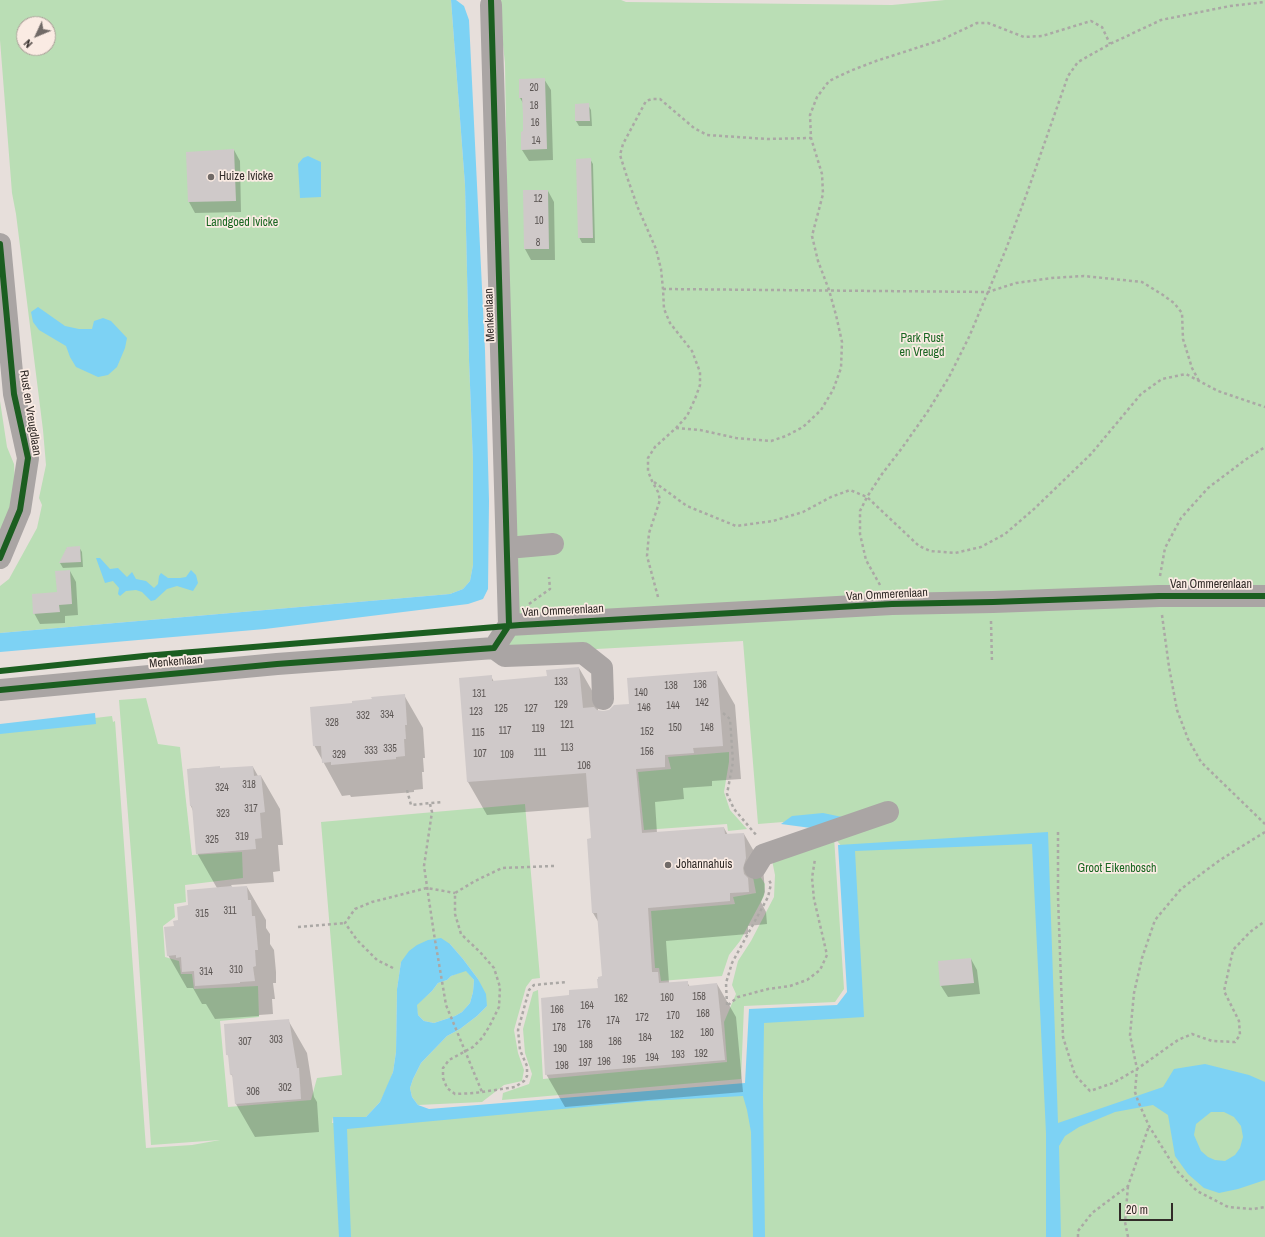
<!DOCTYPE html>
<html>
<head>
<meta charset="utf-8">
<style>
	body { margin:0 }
	#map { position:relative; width:1265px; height:1237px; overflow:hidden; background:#e7dfdb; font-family:"Archivo Narrow",sans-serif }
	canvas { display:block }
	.north { position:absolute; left:16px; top:16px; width:40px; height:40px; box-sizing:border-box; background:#faebe3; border:1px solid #aa9e98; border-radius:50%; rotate:226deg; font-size:11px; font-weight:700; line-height:16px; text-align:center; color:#312b28 }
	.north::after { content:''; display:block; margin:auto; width:14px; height:18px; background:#716a67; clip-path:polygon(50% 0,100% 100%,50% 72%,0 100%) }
	.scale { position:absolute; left:1119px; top:1203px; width:54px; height:18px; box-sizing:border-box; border:2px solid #312b28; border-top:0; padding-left:5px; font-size:12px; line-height:14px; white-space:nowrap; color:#312b28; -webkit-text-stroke:3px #faebe3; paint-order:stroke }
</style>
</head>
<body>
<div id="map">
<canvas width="1265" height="1237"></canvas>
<div class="north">N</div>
<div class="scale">20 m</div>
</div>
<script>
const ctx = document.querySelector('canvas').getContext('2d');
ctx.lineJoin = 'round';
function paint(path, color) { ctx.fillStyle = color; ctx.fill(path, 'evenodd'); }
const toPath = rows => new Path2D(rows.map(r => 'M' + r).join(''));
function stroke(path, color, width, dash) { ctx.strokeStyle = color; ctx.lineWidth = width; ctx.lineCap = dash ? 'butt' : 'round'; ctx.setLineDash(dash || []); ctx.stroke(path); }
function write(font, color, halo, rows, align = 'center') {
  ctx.font = font + ' "Archivo Narrow",sans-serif'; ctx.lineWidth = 3.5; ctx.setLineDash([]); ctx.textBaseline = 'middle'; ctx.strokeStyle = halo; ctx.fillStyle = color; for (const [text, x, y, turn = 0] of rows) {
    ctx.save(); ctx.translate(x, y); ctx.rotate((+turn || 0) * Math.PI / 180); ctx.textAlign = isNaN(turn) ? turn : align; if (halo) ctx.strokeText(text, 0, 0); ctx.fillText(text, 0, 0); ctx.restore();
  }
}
const green = toPath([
	[0,0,451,0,465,185,469,360,473,461,473,565,470,581,463,589,450,594,0,633,0,586,9,579,37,528,42,505,39,498,46,465,43,430,16,214,12,193,0,40],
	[24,24,48,24,48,48,24,48],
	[498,0,621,0,626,2,892,5,945,0,1265,0,1265,1237,0,1237,0,729,112,716,113,722,115,721,146,1148,192,1145,220,1140,151,1145,136,917,119,700,146,698,158,744,180,747,192,855,242,852,243,878,185,885,186,902,174,904,175,917,163,926,165,957,179,961,181,974,192,974,194,989,258,986,259,1017,220,1021,228,1107,311,1100,317,1078,342,1075,321,822,525,804,540,978,532,979,526,987,514,1030,518,1053,524,1070,522,1081,504,1085,482,1102,418,1105,412,1097,410,1088,413,1079,421,1063,447,1036,460,1029,477,1016,487,1006,478,979,463,959,450,944,401,962,397,989,396,1052,393,1072,388,1086,380,1102,366,1117,333,1117,332,1123,753,1089,756,1015,854,1010,846,852,834,837,844,989,835,1002,744,1006,741,1079,502,1100,503,1093,529,1084,532,1074,525,1053,523,1029,533,992,538,990,543,1079,727,1062,724,1022,736,994,732,985,738,961,751,941,774,897,775,875,772,860,821,819,758,824,743,641,505,654,503,637,514,637,505,63],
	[0,401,7,447,14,464,15,482,12,505,0,531],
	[729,752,729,762,724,792,730,810,747,829,728,831,727,824,644,830,638,772,671,769,668,757],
	[752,872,758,873,765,884,764,896,740,941,729,955,722,976,661,981,659,968,655,968,651,911,735,904,733,897,756,893],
	[466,970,474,980,473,992,470,1003,462,1012,455,1016,434,1023,424,1021,418,1015,416,1005,432,991,438,983,447,980,451,976]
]);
const water = toPath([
	[451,0,456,0,464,6,469,20,485,350,489,501,488,589,483,599,468,604,265,629,0,652,0,633,450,594,463,589,470,581,473,565,473,461,469,360,465,185],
	[308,156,321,162,321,197,300,198,298,164,303,158],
	[38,307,65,326,79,329,92,329,94,321,103,318,111,321,127,338,125,348,117,367,108,375,98,377,76,367,70,357,66,346,39,330,33,322,31,312],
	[96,558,100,558,110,569,118,568,127,577,132,572,136,579,146,581,154,588,158,584,159,576,161,573,168,578,180,578,186,577,191,570,196,575,198,583,193,591,177,586,167,589,155,600,151,601,142,592,136,590,126,591,120,596,118,594,119,588,113,581,105,583],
	[95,713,96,724,0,734,0,724],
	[823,813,847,818,811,828,781,824,792,816],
	[1048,832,1058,1123,1163,1087,1174,1069,1205,1064,1249,1075,1265,1082,1265,1180,1238,1189,1219,1193,1204,1188,1188,1174,1175,1156,1168,1115,1153,1105,1115,1112,1079,1127,1065,1136,1059,1146,1061,1237,1046,1237,1046,1133,1032,844,855,851,864,1017,764,1023,763,1097,765,1237,753,1237,751,1132,747,1110,743,1096,648,1101,347,1129,351,1237,339,1237,333,1117,366,1117,380,1102,393,1072,396,1052,397,989,401,962,409,951,417,945,428,940,441,938,450,944,463,959,478,979,486,994,487,1006,477,1016,460,1029,447,1036,421,1063,413,1079,410,1088,412,1097,418,1105,429,1109,745,1083,749,1009,837,1005,847,992,838,845],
	[466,971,474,980,473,992,470,1003,462,1012,455,1016,434,1023,424,1021,418,1015,417,1005,432,991,438,983,447,980,451,976],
	[1211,1112,1224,1112,1234,1117,1241,1126,1243,1137,1240,1148,1235,1155,1225,1161,1215,1160,1208,1157,1201,1151,1194,1135,1196,1124]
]);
const shadow = toPath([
	[544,79,551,90,553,160,529,161,522,150,524,132,523,103,520,98],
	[576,105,588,105,591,110,592,126,579,126,576,121],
	[234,150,240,161,241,212,195,213,189,202],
	[590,159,593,164,595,243,582,243,579,237],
	[524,191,548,191,554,202,555,260,531,260,525,249],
	[79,547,82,552,83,567,63,568,60,563,67,548],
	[70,571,76,582,78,615,65,616,65,623,40,624,34,613,58,593],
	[579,668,598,701,598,711,603,712,630,705,716,672,735,705,741,779,712,781,712,786,683,788,684,799,655,802,657,833,724,828,728,835,744,834,763,867,765,892,761,902,766,912,767,924,748,926,748,934,666,941,669,983,687,982,690,987,717,984,736,1017,743,1092,565,1107,546,1074,570,996,599,989,604,977,599,923,593,913,592,839,590,807,487,815,468,782,460,679,491,676,494,682,548,677],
	[404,695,423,728,425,758,423,758,424,772,422,772,423,789,414,790,414,792,351,797,350,795,342,796,314,745,353,704],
	[219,767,221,769,253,767,258,776,261,776,280,809,283,845,278,845,280,871,273,872,274,882,231,885,233,888,247,887,266,920,266,928,270,934,270,944,274,950,276,972,276,983,273,983,275,999,272,999,273,1014,259,1015,259,1016,215,1019,206,1004,202,1004,193,988,187,988,168,955,175,927,189,906,217,888,197,853,193,811,191,806,188,769],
	[971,959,977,970,980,994,948,997,941,986,939,962],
	[288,1020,307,1053,314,1097,317,1102,319,1132,255,1137,236,1104,234,1079,231,1074,230,1059,227,1054]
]);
const building = toPath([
	[545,78,547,149,521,150,521,132,523,131,523,114,522,98,519,98,519,79],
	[589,103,590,121,575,121,575,104],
	[234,149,236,201,188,202,186,152],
	[591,158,593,238,578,238,576,159],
	[523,190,548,190,549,249,524,249],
	[80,546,81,562,59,563,67,547],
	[70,570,72,604,59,605,60,612,33,614,32,594,57,592,55,571],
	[579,667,583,708,594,707,597,710,603,711,609,710,614,705,629,704,627,678,717,671,723,746,693,748,694,753,665,755,665,767,636,769,642,833,724,827,725,834,744,833,746,858,743,868,744,874,748,878,749,892,730,893,730,901,648,908,652,972,658,972,659,983,688,981,688,986,717,983,725,1060,545,1075,541,998,569,995,569,990,598,988,597,979,598,979,598,977,602,976,597,913,592,913,587,839,591,838,586,773,467,782,459,678,492,675,492,681,547,676,546,670],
	[405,694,407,725,405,725,406,739,404,739,405,756,396,757,396,759,331,765,331,762,322,763,321,746,313,746,310,707,352,703,352,701,372,699,371,697],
	[220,766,220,768,253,766,254,776,261,775,265,812,260,813,262,838,255,839,256,849,196,854,192,806,190,806,187,769],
	[232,886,232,887,247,886,248,900,251,900,252,916,255,916,258,950,255,950,256,966,253,967,255,981,240,982,240,983,195,986,194,971,182,972,181,957,176,958,176,955,167,956,164,927,174,926,173,921,178,920,177,907,188,905,187,890],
	[971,958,974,983,940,986,938,961],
	[289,1019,297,1068,299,1068,301,1099,235,1104,232,1074,230,1075,228,1055,226,1055,224,1024]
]);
const path = toPath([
	[663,289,988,292,1016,283,1052,278,1084,276,1142,282,1163,295,1174,303,1182,313,1183,339,1192,368,1199,381],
	[676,428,700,430,736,438,771,441,786,436,803,427,821,410,833,390,841,368,842,342,836,315,829,290,818,261,812,236,823,194,822,174,811,138,810,115,817,97,829,81,850,71,876,61,941,40,977,23,988,23,1024,37,1042,36,1091,21,1102,27,1110,44],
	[654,482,687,506,736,526,773,521,803,512,831,497,850,490,867,497,919,546,930,551,955,553,981,547,1005,534,1034,509,1091,454,1141,394,1162,379,1186,374,1218,391,1265,407],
	[1160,576,1165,548,1181,518,1208,488,1245,460,1265,447],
	[880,585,866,560,860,534,860,511,867,497,882,474,902,448,928,411,949,377,969,337,1006,249,1027,193,1068,76,1078,62,1110,44,1161,20,1230,6,1265,2],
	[658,597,647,556,649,533,660,500,658,492,652,481,648,471,648,458,655,447,676,428,687,416,695,399,700,385,700,372,692,351,670,323,664,309,663,289,661,269,656,249,638,208,627,177,620,155,623,144,646,101,652,99,660,99,694,128,707,135,767,139,811,138],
	[529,604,550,589,549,577],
	[1162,615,1169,667,1177,710,1188,739,1201,762,1265,824],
	[991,621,992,663],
	[723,713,730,719,733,762,727,794,734,809,757,836],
	[407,790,411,805,442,802],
	[430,804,432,812,424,866,434,934,446,1005,482,1092],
	[1058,832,1058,897,1063,1037,1075,1075,1090,1091,1113,1083,1137,1069,1178,1040,1192,1034,1212,1041,1235,1042,1240,1035,1239,1021,1224,991,1233,950,1250,932,1265,921],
	[1265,832,1220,860,1181,889,1155,920,1142,958,1134,993,1130,1035,1137,1069,1135,1092,1138,1101,1149,1126,1177,1171,1197,1191,1228,1207,1253,1209,1265,1207],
	[554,866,502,868,475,881,455,893,455,914,461,934,480,952,494,968,500,987,499,1007,489,1027,482,1038,473,1047,449,1060,443,1068,443,1078,447,1088,455,1094,475,1093,515,1087,524,1081,527,1076,527,1066,520,1050,518,1030,529,990,534,985,567,982],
	[298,927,345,923],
	[393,968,377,960,357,940,345,923,355,909,372,902,427,888,455,893],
	[727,1005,726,983,732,963,768,897,771,884,769,880],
	[728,1005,738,997,768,989,790,986,807,980,820,970,827,955,814,899,812,878,815,859],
	[1078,1237,1078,1231,1092,1213,1128,1186,1149,1126],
	[1128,1237,1125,1222,1128,1186]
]);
const minor = toPath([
	[0,244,14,394,28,458,20,510,0,558],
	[507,548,553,544],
	[509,625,892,604,993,602,1159,596,1265,596],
	[494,648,505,656,583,653,602,668,603,699],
	[0,690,277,664,494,648,509,625,491,5],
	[755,868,763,855,888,812]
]);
const cycleway = toPath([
	[0,244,14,394,28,458,20,510,0,558],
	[0,671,144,656,520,625,892,604,993,602,1159,596,1265,596],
	[0,690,277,664,494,648,509,625,491,0]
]);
const markers = [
	[211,177,4,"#716a67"],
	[668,865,4,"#716a67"]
];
const numberNames = [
	["20",534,88],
	["18",534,106],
	["16",535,123],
	["14",536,141],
	["12",538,199],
	["10",539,221],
	["8",538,243],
	["133",561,682],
	["136",700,685],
	["138",671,686],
	["140",641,693],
	["131",479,694],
	["142",702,703],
	["129",561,705],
	["144",673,706],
	["146",644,708],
	["125",501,709],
	["127",531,709],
	["123",476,712],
	["334",387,715],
	["332",363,716],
	["328",332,723],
	["121",567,725],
	["150",675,728],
	["148",707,728],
	["119",538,729],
	["117",505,731],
	["152",647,732],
	["115",478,733],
	["113",567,748],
	["335",390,749],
	["333",371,751],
	["156",647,752],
	["111",540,753],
	["107",480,754],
	["329",339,755],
	["109",507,755],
	["106",584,766],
	["318",249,785],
	["324",222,788],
	["317",251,809],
	["323",223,814],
	["319",242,837],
	["325",212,840],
	["311",230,911],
	["315",202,914],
	["310",236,970],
	["314",206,972],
	["158",699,997],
	["160",667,998],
	["162",621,999],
	["164",587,1006],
	["166",557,1010],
	["168",703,1014],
	["170",673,1016],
	["172",642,1018],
	["174",613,1021],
	["176",584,1025],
	["178",559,1028],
	["180",707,1033],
	["182",677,1035],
	["184",645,1038],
	["303",276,1040],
	["307",245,1042],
	["186",615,1042],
	["188",586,1045],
	["190",560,1049],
	["192",701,1054],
	["193",678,1055],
	["194",652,1058],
	["195",629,1060],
	["196",604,1062],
	["197",585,1063],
	["198",562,1066],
	["302",285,1088],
	["306",253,1092]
];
const poiNames = [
	["Huize Ivicke",219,177],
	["Johannahuis",676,865]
];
const parkNames = [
	["Landgoed Ivicke",242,223],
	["Park Rust",922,339],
	["en Vreugd",922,353],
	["Groot Eikenbosch",1117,869]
];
const streetNames = [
	["Menkenlaan",490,315,-92],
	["Rust en Vreugdlaan",30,413,81],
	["Van Ommerenlaan",1211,585],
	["Van Ommerenlaan",887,595,-3],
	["Van Ommerenlaan",563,611,-3],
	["Menkenlaan",176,662,-5]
];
paint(green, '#badeb5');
paint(water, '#7dd2f4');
paint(shadow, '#0003');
paint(building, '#cfc9c9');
stroke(path, '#aba8a5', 2.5, [3, 3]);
stroke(minor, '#aaa5a4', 22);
stroke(cycleway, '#1b5e20', 6);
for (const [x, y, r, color] of markers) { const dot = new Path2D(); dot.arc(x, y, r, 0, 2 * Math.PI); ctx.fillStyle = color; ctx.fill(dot); stroke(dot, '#faebe3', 1.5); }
write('10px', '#5b5553', null, numberNames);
write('12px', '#312b28', '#faebe3', poiNames, 'left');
write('12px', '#196621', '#faebe3', parkNames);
write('12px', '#312b28', '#faebe3', streetNames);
</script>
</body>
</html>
